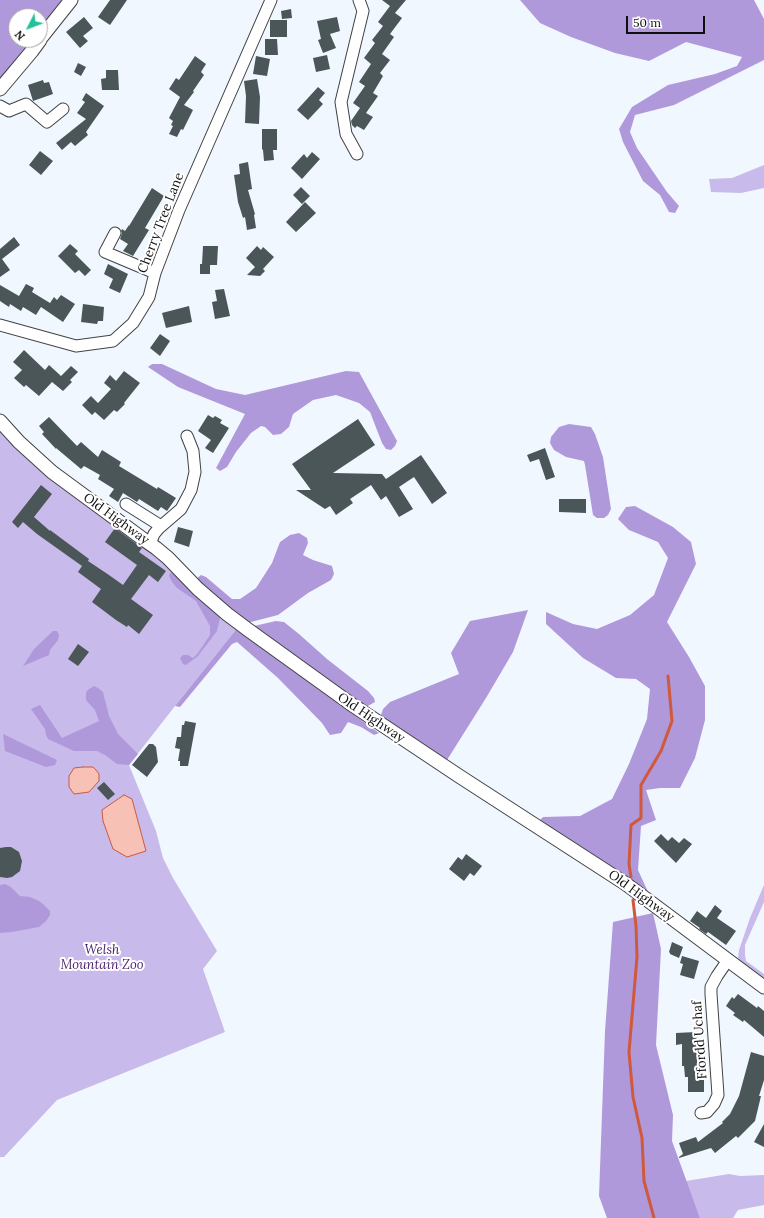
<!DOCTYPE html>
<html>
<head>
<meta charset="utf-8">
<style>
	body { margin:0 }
	#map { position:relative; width:764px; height:1218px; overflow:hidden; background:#f1f7ff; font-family:Lora,serif }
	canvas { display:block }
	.north { position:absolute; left:8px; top:8px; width:40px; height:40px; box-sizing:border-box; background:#fff; border:1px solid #9f9f9f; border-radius:50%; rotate:228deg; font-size:11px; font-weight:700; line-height:16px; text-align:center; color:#0f0f0f }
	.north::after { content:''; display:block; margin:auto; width:14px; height:18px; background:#25c19a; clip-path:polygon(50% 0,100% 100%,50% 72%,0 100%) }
	.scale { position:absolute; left:626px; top:16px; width:79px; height:18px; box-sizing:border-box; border:2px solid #0f0f0f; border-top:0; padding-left:5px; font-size:12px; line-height:14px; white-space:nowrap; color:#0f0f0f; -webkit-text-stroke:3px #fff; paint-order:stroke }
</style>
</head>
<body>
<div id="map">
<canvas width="764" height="1218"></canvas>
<div class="north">N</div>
<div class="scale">50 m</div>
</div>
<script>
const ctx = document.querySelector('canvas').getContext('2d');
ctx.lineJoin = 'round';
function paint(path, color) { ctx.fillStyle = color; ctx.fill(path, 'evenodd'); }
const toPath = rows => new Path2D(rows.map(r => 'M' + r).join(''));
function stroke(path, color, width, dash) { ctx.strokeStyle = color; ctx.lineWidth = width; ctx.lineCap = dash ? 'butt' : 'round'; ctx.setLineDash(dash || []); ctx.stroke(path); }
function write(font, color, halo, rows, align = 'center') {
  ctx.font = font + ' Lora,serif'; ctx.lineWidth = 4; ctx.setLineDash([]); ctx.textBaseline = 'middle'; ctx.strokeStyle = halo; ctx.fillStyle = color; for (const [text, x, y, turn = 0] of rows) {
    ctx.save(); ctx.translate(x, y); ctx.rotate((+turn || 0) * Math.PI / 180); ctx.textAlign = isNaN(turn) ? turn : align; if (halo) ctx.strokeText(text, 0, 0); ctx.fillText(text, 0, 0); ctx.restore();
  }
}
const green = toPath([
	[764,165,764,188,741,193,711,192,709,179,732,178],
	[0,426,151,549,238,627,175,706,129,765,156,831,163,858,173,878,217,951,203,969,225,1032,57,1100,4,1157,0,1157],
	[764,885,764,902,745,945,745,955,746,961,764,974,764,978,741,962,738,958,739,950,750,918],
	[729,1174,740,1176,764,1175,764,1205,738,1210,733,1218,700,1218,686,1181]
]);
const forest = toPath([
	[0,0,71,0,40,39,40,16,16,16,16,40,40,40,0,89],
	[520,0,754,0,764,19,764,60,674,105,635,115,630,132,637,148,667,192,679,206,675,213,669,212,660,195,643,181,623,142,619,129,632,107,668,85,715,74,737,66,742,57,686,42,649,61,615,53,571,37,540,23],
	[152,364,162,364,216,389,245,395,346,371,359,372,397,441,395,446,391,450,386,449,382,443,370,412,359,403,336,395,313,400,293,414,289,427,281,434,273,435,265,427,261,426,251,433,236,452,227,467,220,471,216,468,245,414,178,387,148,367],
	[569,424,591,427,595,434,603,457,611,509,608,515,604,518,597,518,593,515,585,465,584,461,566,457,554,450,550,443,551,437,559,427],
	[635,506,673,527,691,542,696,564,667,622,689,657,705,686,705,720,695,758,680,788,660,788,646,790,656,820,641,826,638,870,649,894,540,820,543,817,580,816,612,799,629,764,647,719,650,689,636,679,616,678,583,658,546,624,546,612,573,624,597,629,630,615,654,595,668,558,658,542,629,530,618,519,626,507],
	[299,533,307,538,308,543,303,555,313,560,332,566,334,574,331,580,308,593,278,615,247,623,196,579,201,575,206,577,232,599,240,599,256,588,272,563,280,542,290,535],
	[173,572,221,614,217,631,198,656,186,665,183,664,180,658,183,655,188,655,193,658,198,653,210,635,210,626,196,601,177,588,172,582,169,576,170,573],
	[528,610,513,652,486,698,447,760,382,719,381,715,383,709,390,702,459,674,451,653,470,621],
	[276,621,284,622,299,634,327,659,368,691,374,698,375,702,366,707,254,626],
	[238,627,338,703,379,733,374,735,361,727,348,722,341,733,330,735,322,723,278,678,237,642,232,644,180,707,175,706],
	[53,631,57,631,59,635,58,640,50,650,49,655,23,666,34,649],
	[94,686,98,688,103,692,109,716,118,734,138,754,129,765,117,764,105,755,97,751,74,751,48,739,46,735,45,729,31,709,40,705,62,738,99,721,95,710,86,700,86,692,89,689],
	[3,734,57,760,55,765,46,767,5,751],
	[5,884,11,887,20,896,30,897,39,901,43,904,50,911,50,915,46,921,39,927,12,932,0,933,0,885],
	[653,913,661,949,656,1045,673,1115,672,1141,700,1218,607,1218,599,1196,605,1031,613,922]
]);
const water = toPath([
	[83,767,93,767,96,770,99,774,99,781,89,792,82,793,74,794,69,787,69,776,74,768,83,767],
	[124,795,132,799,146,851,127,857,113,849,103,821,102,810,124,795]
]);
const stream = toPath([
	[631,877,629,864,631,825,641,818,641,785,661,751,672,721,668,676],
	[633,900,636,926,637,957,629,1052,633,1097,642,1138,644,1181,654,1218]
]);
const building = toPath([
	[110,0,127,0,110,25,98,17],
	[382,0,406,0,395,13,402,18,390,34,394,37,382,54,390,60,380,73,383,76,373,93,378,96,366,113,373,117,364,130,357,126,355,128,352,125,351,121,360,108,353,103,365,86,359,82,371,64,364,58,375,43,372,40,383,26,378,22,390,6],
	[291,9,292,18,282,19,281,11],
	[84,17,93,28,83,36,88,41,80,48,66,32],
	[337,17,340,31,330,34,336,48,323,53,318,40,321,39,317,21],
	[270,20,287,20,287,37,270,37],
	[265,39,277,39,278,55,265,55],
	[327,55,330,69,316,72,313,58],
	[195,56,206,64,201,72,204,75,193,91,194,92,184,105,193,110,183,130,181,129,177,137,169,134,173,126,171,125,173,121,169,118,180,97,169,89,176,78,179,80],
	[256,56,270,59,267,76,253,74],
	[78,63,86,67,81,76,74,72],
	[106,70,118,70,119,90,102,90,101,79,106,78],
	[257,79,260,97,259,124,245,123,246,96,244,81],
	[43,80,44,83,49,82,53,94,33,101,28,85],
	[318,87,325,93,319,100,323,104,308,120,297,110],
	[86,93,104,106,86,132,88,135,75,146,71,142,62,150,56,143,86,119,77,113,85,102,82,100],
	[262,129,277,129,277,150,273,150,274,160,264,161,263,150,262,149],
	[40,151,53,161,41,175,29,165],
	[312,152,320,159,302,179,291,168,304,154,307,158],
	[248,162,252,189,248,190,255,214,254,215,256,228,247,230,245,217,243,218,238,202,234,175,240,174,239,164],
	[301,187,310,196,302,204,293,195],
	[152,188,164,196,145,228,149,230,133,256,123,251,128,244,120,239,122,233,121,231,122,229,125,231,129,225,129,226],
	[305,202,316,213,296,232,286,222],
	[14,237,20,245,2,259,10,270,0,277,0,249],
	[70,244,78,251,75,254,91,270,85,276,79,270,75,273,58,256],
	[203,246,218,246,217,265,210,265,210,274,200,274,200,264,202,264],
	[257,246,261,250,263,247,274,257,263,269,265,271,260,276,247,275,255,267,246,258],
	[108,264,128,274,120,293,109,288,113,279,104,274],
	[26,284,34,288,32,292,50,303,54,297,57,300,61,295,75,304,63,322,41,307,36,315,23,307,21,311,10,304,9,307,0,301,0,285,19,296],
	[224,289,230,316,215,319,212,302,217,301,215,290],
	[83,304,104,307,103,321,98,321,97,324,81,322],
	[189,306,192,322,166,328,162,313],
	[160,334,170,341,160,356,150,348],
	[24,350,45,370,49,365,61,376,71,366,78,372,70,380,72,382,63,391,52,382,39,396,26,385,24,387,14,378,22,370,13,362],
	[124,371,140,383,124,403,125,404,117,412,114,410,104,420,95,412,92,415,82,405,91,396,98,403,111,389,104,383,110,375,116,381],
	[208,415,213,418,215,416,222,420,220,423,229,428,213,453,205,448,211,440,198,431],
	[49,417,77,446,81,442,98,457,102,450,121,462,119,466,157,489,158,487,176,498,167,511,161,507,158,511,139,499,137,502,123,493,118,502,109,496,114,489,98,479,100,475,84,466,81,469,56,448,56,449,42,434,44,432,39,426],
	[358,419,375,445,333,473,382,474,386,479,421,455,447,493,432,504,414,477,399,487,413,509,399,517,386,496,381,500,371,485,350,499,353,503,336,515,330,506,325,509,296,490,311,490,292,464],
	[545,448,555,477,546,480,539,459,530,462,527,455],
	[41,485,52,494,34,517,50,531,50,530,89,559,88,561,109,575,123,585,137,565,105,542,115,528,142,548,139,552,166,571,158,582,149,575,131,599,153,615,139,634,128,625,127,627,116,620,92,602,101,589,78,572,82,566,37,534,23,522,18,528,12,522],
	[559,499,586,499,586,513,559,512],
	[178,527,193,531,189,547,174,542],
	[78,644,89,652,78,666,68,659],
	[185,721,196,723,188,766,180,766,180,761,178,761,180,749,175,748,177,737,181,737,182,725,184,725],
	[149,744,153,744,156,747,158,762,147,777,132,765],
	[104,782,115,794,108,800,97,788],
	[661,834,668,841,672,837,679,843,684,838,692,844,676,863,654,841],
	[6,847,11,847,19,852,22,861,20,871,12,877,7,878,0,877,0,848],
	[466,854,482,866,474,876,470,873,464,881,449,869,458,857,462,860],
	[715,905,722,911,717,918,736,931,726,945,708,932,706,934,699,929,700,928,690,921,697,911,706,918],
	[672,942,683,947,679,958,670,954,670,953,669,952],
	[682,956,699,961,694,979,680,975,683,964,680,963],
	[738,994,757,1008,758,1006,764,1011,764,1037,744,1020,743,1022,733,1015,735,1013,726,1006,732,997,734,999],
	[696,1032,697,1049,698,1050,697,1067,700,1067,701,1080,704,1080,704,1092,688,1092,688,1077,685,1077,684,1066,682,1066,682,1044,676,1045,676,1033],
	[751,1052,764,1056,764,1080,759,1096,761,1096,755,1121,738,1138,736,1136,715,1153,711,1148,679,1158,679,1157,683,1154,679,1143,696,1137,698,1142,723,1123,722,1122,730,1114,739,1096],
	[764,1124,764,1147,754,1142]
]);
const minor = toPath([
	[0,106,9,111,26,104,47,122,63,109],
	[357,154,346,134,341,102,363,11,359,0],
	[115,233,105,252,155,273],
	[0,325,76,346,113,341,133,323,149,297,155,273,179,210,271,0],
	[126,504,161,526],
	[150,544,154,534,159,528,181,509,191,490,195,472,193,451,187,436],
	[701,1113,707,1112,714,1104,718,1095,711,994,711,987,717,976,728,960]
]);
const tertiary = toPath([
	[40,39,71,0],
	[0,89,32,51,40,40],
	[0,421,19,442,52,472,143,539,156,548,168,558,198,589,227,614,247,629,351,704,459,776,626,884,764,987]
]);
const streetNames = [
	["Cherry Tree Lane",161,223,-69],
	["Old Highway",116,519,36],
	["Old Highway",371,718,34],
	["Old Highway",641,896,36],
	["Ffordd Uchaf",700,1040,-94]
];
const parkNames = [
	["Welsh",102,950],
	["Mountain Zoo",102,965]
];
paint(green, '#c8baea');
paint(forest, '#b099db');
paint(water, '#f7c1b6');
stroke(water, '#ce593c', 1);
stroke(stream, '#ce593c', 3);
paint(building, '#4b5658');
stroke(minor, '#424242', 13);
stroke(tertiary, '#424242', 15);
stroke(minor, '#fff', 11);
stroke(tertiary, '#fff', 13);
write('13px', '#0f0f0f', '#fff', streetNames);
write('italic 13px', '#4a1e68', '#fff', parkNames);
</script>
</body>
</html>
